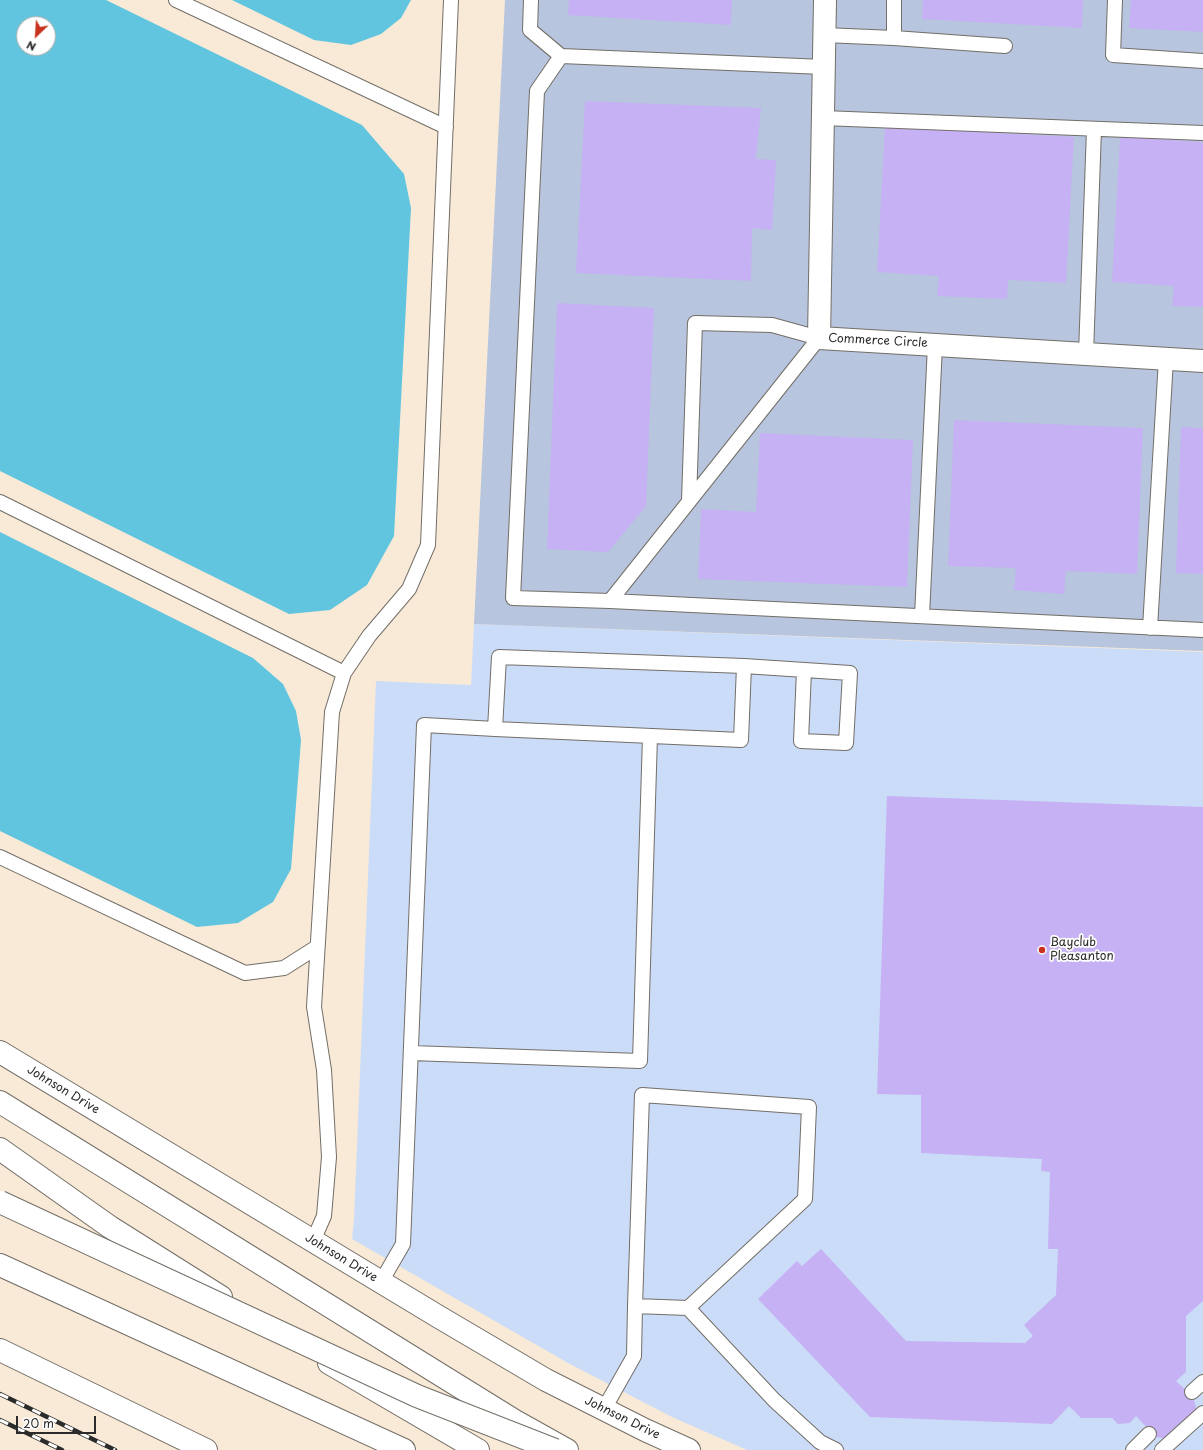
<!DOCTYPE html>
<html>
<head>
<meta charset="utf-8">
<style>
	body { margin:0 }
	#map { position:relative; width:1203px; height:1450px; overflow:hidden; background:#f8ead7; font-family:"Playpen Sans",sans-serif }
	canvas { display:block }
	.north { position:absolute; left:16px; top:16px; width:40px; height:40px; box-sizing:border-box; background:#fff; border:1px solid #aaa; border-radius:50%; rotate:205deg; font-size:11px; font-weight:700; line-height:16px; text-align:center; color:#2b2b2b }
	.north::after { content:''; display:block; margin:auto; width:14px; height:18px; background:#c8321e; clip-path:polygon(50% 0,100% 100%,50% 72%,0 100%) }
	.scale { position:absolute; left:16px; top:1416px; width:80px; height:18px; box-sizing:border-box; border:2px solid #2b2b2b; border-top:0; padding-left:5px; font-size:12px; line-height:14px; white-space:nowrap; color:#2b2b2b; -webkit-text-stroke:3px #fff; paint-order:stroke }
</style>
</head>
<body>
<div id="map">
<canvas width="1203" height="1450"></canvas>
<div class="north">N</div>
<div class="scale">20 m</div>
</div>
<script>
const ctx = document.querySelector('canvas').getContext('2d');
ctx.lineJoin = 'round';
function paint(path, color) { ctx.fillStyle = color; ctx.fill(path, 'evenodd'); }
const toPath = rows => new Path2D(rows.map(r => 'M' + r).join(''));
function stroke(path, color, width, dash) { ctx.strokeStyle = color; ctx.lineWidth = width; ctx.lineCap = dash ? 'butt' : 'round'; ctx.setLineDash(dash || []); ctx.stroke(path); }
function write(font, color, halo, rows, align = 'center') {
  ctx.font = font + ' "Playpen Sans",sans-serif'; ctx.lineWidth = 3.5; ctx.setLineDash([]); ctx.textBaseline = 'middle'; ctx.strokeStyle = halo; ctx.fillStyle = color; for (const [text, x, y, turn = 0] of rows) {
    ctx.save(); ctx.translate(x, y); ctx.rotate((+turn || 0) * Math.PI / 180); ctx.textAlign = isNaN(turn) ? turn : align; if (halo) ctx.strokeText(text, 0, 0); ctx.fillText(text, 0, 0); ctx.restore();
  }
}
const built = toPath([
	[474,624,1203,652,1203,1450,747,1450,672,1417,568,1363,352,1239,354,1219,376,681,471,685]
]);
const industrial = toPath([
	[505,0,1203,0,1203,651,474,624]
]);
const water = toPath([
	[0,0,106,0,362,125,404,174,411,208,394,536,367,585,330,610,289,614,0,471],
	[24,24,48,24,48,48,24,48],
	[232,0,411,0,401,18,381,34,351,45,314,40],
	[0,532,253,658,283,684,296,711,301,740,291,869,273,902,238,923,197,927,0,831]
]);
const building = toPath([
	[569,0,732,0,731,25,568,15],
	[923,0,1083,0,1082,28,922,19],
	[1131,0,1203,0,1203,32,1129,28],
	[585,101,761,108,756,159,776,160,772,230,752,228,751,281,576,273],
	[885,127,1074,137,1066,283,1008,280,1007,299,937,296,939,276,877,272],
	[1120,137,1203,142,1203,307,1172,306,1174,286,1112,282],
	[557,303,654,308,646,506,608,552,547,549],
	[954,420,1143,428,1137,574,1066,571,1064,594,1014,590,1016,568,948,566],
	[1181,427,1203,428,1203,574,1176,573],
	[760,433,913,440,907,587,698,579,701,509,756,512],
	[887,796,1203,807,1203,1301,1186,1316,1186,1372,1176,1381,1193,1397,1196,1407,1196,1418,1169,1439,1156,1437,1136,1416,1130,1423,1118,1424,1112,1418,1081,1418,1069,1406,1052,1424,870,1417,758,1299,797,1261,802,1266,821,1249,906,1341,1025,1343,1033,1336,1024,1325,1056,1295,1058,1249,1048,1249,1050,1172,1041,1171,1042,1159,921,1153,921,1095,877,1094]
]);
const lane = toPath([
	[176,0,446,127],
	[531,0,530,30,561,56,824,67],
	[894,0,894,38,1005,46],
	[1115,0,1113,55,1203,61],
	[824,35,894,38],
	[561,56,537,91,513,598,610,601,819,338,772,325,695,323,689,501],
	[823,118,1203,133],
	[1086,354,1094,129],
	[0,502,344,673],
	[610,601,1203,630],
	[922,616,935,345],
	[1150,628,1166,359],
	[744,666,850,673,846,743,801,741,804,670],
	[0,857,245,973,284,968,317,947],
	[411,1053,640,1061,650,736],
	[313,1241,324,1216,329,1157,324,1070,314,1007,332,712,344,673,369,636,409,589,428,545,451,0],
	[381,1282,403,1244,424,725,495,729,741,740,744,666,499,657,495,729],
	[688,1308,774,1400,820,1442,836,1450],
	[1192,1392,1203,1382],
	[604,1409,634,1356,635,1306,642,1095,809,1107,805,1199,688,1308,635,1306],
	[1133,1450,1149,1434],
	[1162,1450,1203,1413]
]);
const street = toPath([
	[825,0,819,338,1203,361]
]);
const secondary = toPath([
	[0,1052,439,1317,546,1380,645,1430,689,1450]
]);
const highway = toPath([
	[0,1102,515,1421,567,1450],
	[0,1149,110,1227,221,1297],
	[0,1265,404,1450],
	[0,1350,206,1450],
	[329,1363,478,1450]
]);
const rail = toPath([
	[0,1394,115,1450],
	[0,1420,62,1450]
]);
const highwayBridge = toPath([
	[0,1202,417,1396,555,1450]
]);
const markers = [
	[1042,950,4,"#c8321e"]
];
const streetNames = [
	["Commerce Circle",878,341,3],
	["Johnson Drive",63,1090,31],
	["Johnson Drive",341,1258,31],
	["Johnson Drive",622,1418,26]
];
const poiNames = [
	["Bayclub",1050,943],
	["Pleasanton",1050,957]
];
paint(built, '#cbdcf9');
paint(industrial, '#b7c5de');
paint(water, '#61c5df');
paint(building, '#c5b1f3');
stroke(lane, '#736e67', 16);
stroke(street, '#736e67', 24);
stroke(secondary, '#736e67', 24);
stroke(highway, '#736e67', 24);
stroke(lane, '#fff', 14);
stroke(street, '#fff', 22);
stroke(secondary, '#fff', 22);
stroke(highway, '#fff', 22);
stroke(rail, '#2b2b2b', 4.5);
stroke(rail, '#fff', 3, [9]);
stroke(highwayBridge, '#736e67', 24, []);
stroke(highwayBridge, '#fff', 22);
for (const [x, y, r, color] of markers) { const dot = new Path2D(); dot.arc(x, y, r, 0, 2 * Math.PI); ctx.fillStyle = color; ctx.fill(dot); stroke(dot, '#fff', 1.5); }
write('12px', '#2b2b2b', '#fff', streetNames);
write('12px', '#2b2b2b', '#fff', poiNames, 'left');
</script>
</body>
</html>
